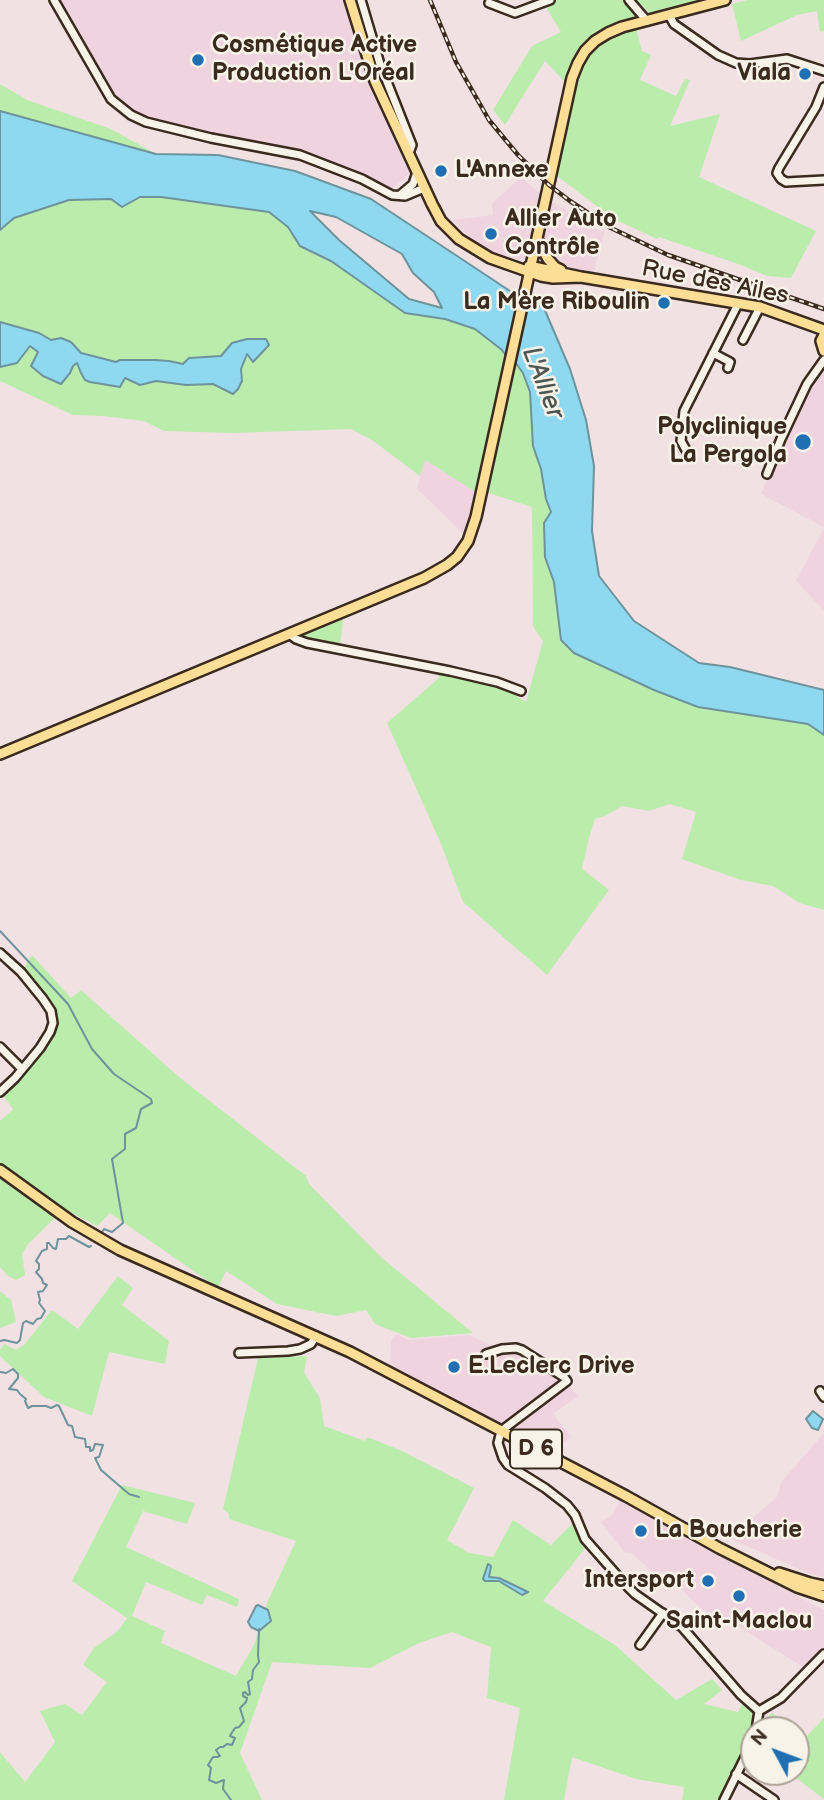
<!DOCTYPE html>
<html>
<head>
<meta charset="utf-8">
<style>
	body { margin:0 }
	#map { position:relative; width:824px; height:1800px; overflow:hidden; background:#f2e1e3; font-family:"Balsamiq Sans",sans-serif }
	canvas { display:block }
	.north { position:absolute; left:740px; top:1716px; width:70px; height:70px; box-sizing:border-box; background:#f7f3e8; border:2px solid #aca397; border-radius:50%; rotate:311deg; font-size:19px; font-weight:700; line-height:28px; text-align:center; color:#3b2a1e }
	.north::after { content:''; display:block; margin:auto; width:24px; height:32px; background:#1f6fb2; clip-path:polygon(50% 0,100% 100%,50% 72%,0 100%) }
</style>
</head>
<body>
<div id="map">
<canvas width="824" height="1800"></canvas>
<div class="north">N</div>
</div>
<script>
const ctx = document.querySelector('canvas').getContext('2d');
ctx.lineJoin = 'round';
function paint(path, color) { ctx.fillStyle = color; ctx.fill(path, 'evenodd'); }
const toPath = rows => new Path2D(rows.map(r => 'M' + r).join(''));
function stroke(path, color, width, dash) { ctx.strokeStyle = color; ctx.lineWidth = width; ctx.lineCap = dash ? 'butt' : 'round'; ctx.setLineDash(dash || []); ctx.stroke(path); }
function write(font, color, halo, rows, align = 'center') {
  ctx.font = font + ' "Balsamiq Sans",sans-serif'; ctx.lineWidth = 5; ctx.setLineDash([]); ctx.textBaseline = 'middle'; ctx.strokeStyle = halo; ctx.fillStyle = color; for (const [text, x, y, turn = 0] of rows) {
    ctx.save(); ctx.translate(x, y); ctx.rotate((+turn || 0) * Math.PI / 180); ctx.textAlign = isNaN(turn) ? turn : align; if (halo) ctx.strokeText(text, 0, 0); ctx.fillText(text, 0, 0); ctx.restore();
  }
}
const built = toPath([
	[47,0,346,0,365,65,410,173,384,196,351,178,308,164,160,129,134,120,113,107,71,44],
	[521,177,543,196,600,231,605,230,594,272,583,270,579,273,531,258,518,260,487,250,468,236,453,220,493,215,492,203],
	[824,366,824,527,761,494,792,420,814,379],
	[424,459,479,494,466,536,417,489],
	[824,528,824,611,796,581],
	[396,1334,409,1340,470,1335,496,1348,514,1352,561,1379,579,1396,553,1414,572,1437,552,1451,390,1369,391,1341],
	[824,1433,824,1577,810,1574,729,1538,777,1497,781,1482],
	[620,1500,824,1610,824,1649,803,1667,728,1620,704,1611,662,1572,656,1576,632,1553,624,1552,601,1522,612,1515]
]);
const green = toPath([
	[558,0,622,0,639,18,608,27,593,35,572,60,565,82,545,61,505,125,493,110,532,46,561,32,544,4],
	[637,0,700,0,650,13],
	[748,0,824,0,824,31,820,32,817,11,797,15,741,41,732,4],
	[636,28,642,51,651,55,640,80,676,96,685,79,690,80,670,126,720,114,699,177,816,231,791,278,767,276,741,265,659,237,657,239,614,219,557,176,583,60,590,48,613,33],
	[0,84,27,100,111,129,156,154,0,111],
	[140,197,161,197,269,212,288,226,300,246,331,261,405,312,445,319,475,329,502,350,509,360,479,494,425,460,420,476,372,440,351,429,234,433,164,431,144,421,103,416,73,415,0,381,0,230,14,218,69,200,111,199,122,207],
	[515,362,523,373,530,392,533,446,541,469,546,499,551,512,545,557,554,582,561,640,574,653,654,690,698,707,808,724,824,735,824,910,800,903,773,886,741,880,682,859,696,812,670,804,649,811,622,806,605,816,595,819,589,838,582,869,609,890,547,975,463,902,441,844,387,723,440,677,432,671,377,660,300,647,290,640,295,627,337,608,343,620,340,647,481,674,526,702,543,641,533,626,532,507,489,493,487,489],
	[32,955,71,998,81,990,179,1077,306,1176,309,1184,382,1258,473,1333,411,1338,375,1324,366,1310,336,1316,277,1304,226,1271,218,1288,110,1213,97,1226,64,1209,28,1244,22,1254,25,1275,16,1280,8,1276,0,1267,0,1121,13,1109,3,1096,48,1047,56,1030,56,1014,23,969],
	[118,1276,133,1288,122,1305,169,1341,165,1364,109,1352,92,1416,44,1397,0,1356,0,1350,4,1344,16,1350,24,1345,52,1310,78,1329],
	[0,1291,11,1300,16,1322,0,1328],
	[307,1356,304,1373,320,1398,324,1426,365,1441,367,1437,402,1451,474,1488,447,1540,469,1553,493,1557,513,1520,551,1545,574,1522,587,1546,543,1601,615,1645,676,1700,712,1679,722,1690,704,1704,738,1712,744,1701,754,1711,749,1742,720,1800,682,1800,684,1787,636,1779,572,1757,564,1800,504,1800,520,1708,487,1698,491,1647,452,1632,419,1643,370,1668,272,1662,240,1753,262,1800,0,1800,0,1752,25,1782,55,1742,40,1711,65,1704,82,1715,107,1682,83,1665,94,1648,118,1631,127,1618,72,1581,122,1485,195,1503,187,1524,143,1511,126,1547,239,1599,237,1607,207,1595,202,1605,146,1582,132,1616,165,1631,161,1643,236,1676,254,1645,267,1603,296,1541,229,1519,229,1514,223,1509,258,1358],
	[772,1713,796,1730,763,1730,765,1720],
	[824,1718,824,1799,788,1772,796,1772,796,1730,806,1737]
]);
const water = toPath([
	[0,111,156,154,218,155,295,171,371,199,513,293,544,308,570,369,586,420,594,466,592,531,599,576,634,621,699,663,730,667,824,690,824,735,808,724,698,707,654,690,574,653,561,640,554,582,545,557,544,523,551,512,546,499,541,469,533,446,530,392,523,373,515,362,509,360,502,350,475,329,445,319,405,313,331,261,300,246,288,227,269,212,161,197,140,197,122,207,111,199,69,200,14,218,0,230,0,111],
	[310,211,336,217,402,254,413,273,434,292,442,308,409,299,339,240,310,211],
	[0,322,39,333,51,340,61,338,71,342,81,353,116,362,120,360,155,360,169,361,183,364,189,358,221,356,232,343,247,339,266,339,269,345,253,362,247,354,241,369,242,381,238,389,233,394,213,384,186,385,156,381,140,385,125,378,120,387,90,382,85,380,81,373,77,363,73,366,70,373,61,384,43,376,31,366,38,352,30,346,17,363,0,367,0,322],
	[813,1411,823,1419,818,1430,812,1428,806,1419,813,1411],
	[488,1564,491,1566,489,1577,499,1578,528,1592,522,1595,499,1581,485,1581,483,1579,488,1564],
	[258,1605,268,1610,271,1621,259,1631,251,1627,248,1622,256,1606,258,1605]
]);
const stream = toPath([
	[0,931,68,1004,92,1049,114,1074,151,1099,152,1103,141,1109,136,1128,125,1134,125,1149,112,1159,123,1223,112,1232,104,1229,102,1232],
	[0,1341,4,1340,17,1343,20,1340,23,1323,26,1321,33,1324,37,1319,41,1318,45,1311,39,1303,40,1300,38,1292,43,1291,47,1285,43,1283,42,1279,36,1272,39,1269,39,1264,36,1261,42,1251,47,1249,47,1243,49,1243,53,1248,56,1249,58,1239,66,1239,69,1236,89,1247,91,1246],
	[0,1372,6,1373,13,1369,18,1374,18,1378,9,1389,17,1390,20,1394,26,1399,25,1401,28,1408,32,1406,46,1406,51,1408,57,1405,59,1406,68,1425,72,1426,75,1437,85,1439,86,1447,90,1447,90,1451,93,1450,95,1444,103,1445,99,1457,95,1458,101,1470,129,1494,139,1497],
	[231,1800,223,1789,224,1780,216,1783,209,1780,211,1768,208,1765,213,1757,217,1757,220,1756,216,1750,220,1747,223,1747,227,1744,232,1745,235,1738,230,1736,231,1734,235,1728,239,1727,244,1721,240,1708,246,1702,247,1698,243,1696,243,1693,245,1692,248,1695,250,1694,248,1682,252,1679,253,1670,259,1662,258,1655,259,1629]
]);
const minor = toPath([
	[54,0,111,99,131,115,146,122,211,138,300,155,362,179,392,195,405,196,424,188],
	[361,0,380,64,412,145,409,153],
	[629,0,647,21],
	[489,3,515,13,550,0],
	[669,15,674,24,718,55,736,63,750,64,787,59,824,71],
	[824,87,816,107,779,168,777,173,781,179,786,182,824,180],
	[400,195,413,184,417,172],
	[743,340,760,307],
	[713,353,730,362,728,368],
	[690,457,681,441,684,411,738,304],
	[767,474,781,439,807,384,824,360],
	[289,634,296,639,307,643,450,671,497,682,521,691],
	[0,953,21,972,43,999,51,1011,53,1023,50,1032,40,1048,15,1078,0,1092],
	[0,1047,22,1069],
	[239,1353,288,1351,300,1349,311,1344,316,1336],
	[486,1354,502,1349,516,1348,522,1350,564,1377,567,1381,501,1431,498,1443,503,1458,508,1465,545,1488,567,1505,575,1515,585,1539,623,1582,635,1594,682,1627,741,1695,759,1711],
	[820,1391,824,1397],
	[640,1645,663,1613],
	[759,1711,781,1698,824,1654],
	[756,1730,759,1711],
	[736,1774,774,1800],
	[724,1800,754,1739]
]);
const major = toPath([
	[350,0,375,81,432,204,441,221,459,239,490,258,541,276,553,278,581,277],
	[538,241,548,259,555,267,561,270],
	[529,266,581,277,760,307,824,330],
	[824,335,821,341,824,351],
	[0,754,424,578,447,565,457,557,468,541,476,517,572,78,578,63,585,51,595,41,608,33,622,27,725,0],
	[0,1170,72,1222,120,1250,350,1352,626,1496,719,1548,797,1587,824,1596],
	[779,1573,810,1583,824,1586]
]);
const rail = toPath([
	[430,0,456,62,489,120,518,155,549,185,570,201,611,228,668,255,824,309]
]);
const markers = [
	[198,60,7,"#1f6fb2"],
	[805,74,7,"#1f6fb2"],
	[441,171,7,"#1f6fb2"],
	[491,234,7,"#1f6fb2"],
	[664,303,7,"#1f6fb2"],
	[803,442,9,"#1f6fb2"],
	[454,1367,7,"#1f6fb2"],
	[641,1531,7,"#1f6fb2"],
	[708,1581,7,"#1f6fb2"],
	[739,1596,7,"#1f6fb2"]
];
const shields = [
	[536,1449,52]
];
const shieldNames = [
	["D 6",536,1449]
];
const poiNames = [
	["Cosmétique Active",212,46],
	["Production L'Oréal",212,74],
	["Viala",791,74,"right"],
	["L'Annexe",455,171],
	["Allier Auto",505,220],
	["Contrôle",505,248],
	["La Mère Riboulin",650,303,"right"],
	["Polyclinique",787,428,"right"],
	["La Pergola",787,456,"right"],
	["E.Leclerc Drive",468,1367],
	["La Boucherie",655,1531],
	["Intersport",694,1581,"right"],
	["Saint-Maclou",739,1622,"center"]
];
const streetNames = [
	["Rue des Ailes",715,283,11]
];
const waterNames = [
	["L'Allier",542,383,69]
];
paint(built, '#efd4e0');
paint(green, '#baecac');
paint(water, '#8fd9f0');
stroke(water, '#6d939c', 2);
stroke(stream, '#6d939c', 2);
stroke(minor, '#3b2a1e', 12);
stroke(major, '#3b2a1e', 14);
stroke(minor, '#f7f3e8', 7);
stroke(major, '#fcde96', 9);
stroke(rail, '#3b2a1e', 4.5);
stroke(rail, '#f7f3e8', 2, [5]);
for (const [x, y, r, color] of markers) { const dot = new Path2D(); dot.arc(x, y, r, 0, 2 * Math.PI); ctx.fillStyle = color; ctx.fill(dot); stroke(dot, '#f7f3e8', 2.5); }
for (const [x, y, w] of shields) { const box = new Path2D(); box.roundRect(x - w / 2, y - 19.5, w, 39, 5); ctx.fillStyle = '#f7f3e8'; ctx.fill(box); stroke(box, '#3b2a1e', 2); }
write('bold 23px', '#3b2a1e', null, shieldNames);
write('bold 24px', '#3b2a1e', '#f7f3e8', poiNames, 'left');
write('24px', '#3b2a1e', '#f7f3e8', streetNames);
write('italic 26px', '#505652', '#f7f3e8', waterNames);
</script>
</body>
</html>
